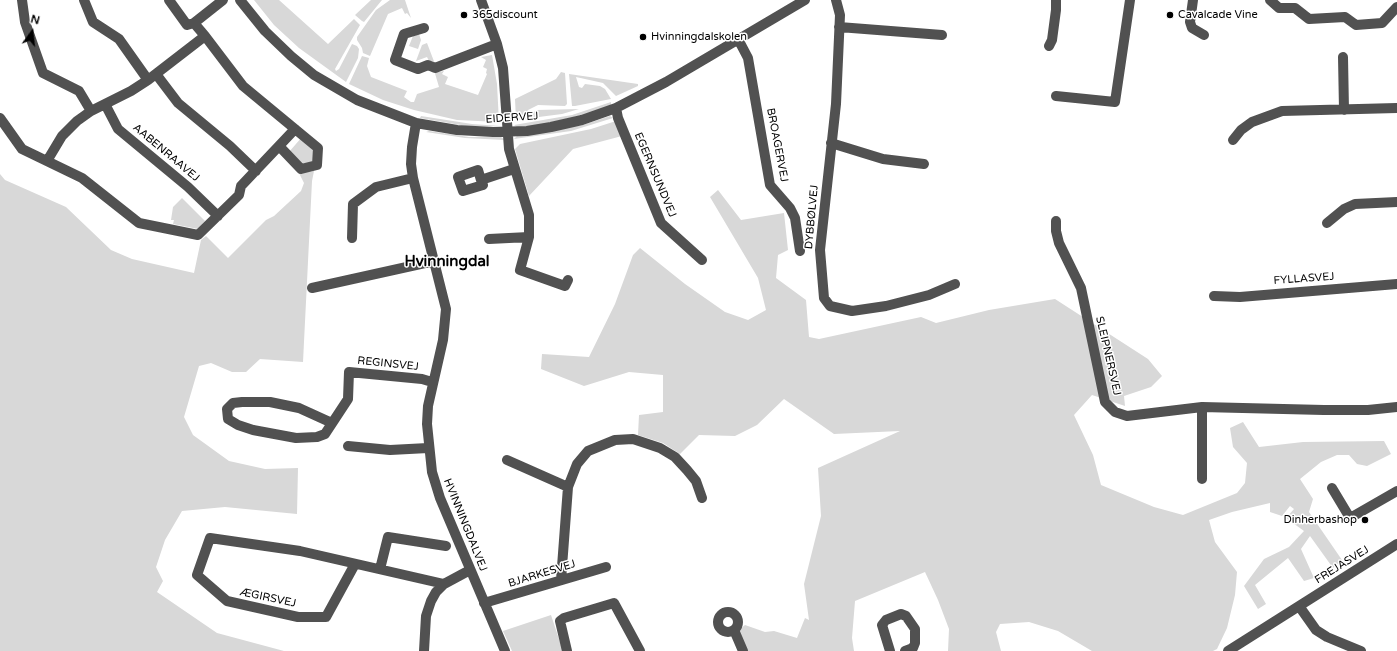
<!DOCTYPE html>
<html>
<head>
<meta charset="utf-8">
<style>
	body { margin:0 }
	#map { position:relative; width:1397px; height:651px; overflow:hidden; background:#fff; font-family:"Varela Round",sans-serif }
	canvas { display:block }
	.north { position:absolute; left:12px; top:12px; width:40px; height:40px; -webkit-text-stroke:3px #fff; paint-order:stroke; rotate:15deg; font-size:11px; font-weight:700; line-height:16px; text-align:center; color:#000 }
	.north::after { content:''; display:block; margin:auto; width:14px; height:18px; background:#000; clip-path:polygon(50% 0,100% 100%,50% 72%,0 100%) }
</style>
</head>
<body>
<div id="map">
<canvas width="1397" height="651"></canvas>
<div class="north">N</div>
</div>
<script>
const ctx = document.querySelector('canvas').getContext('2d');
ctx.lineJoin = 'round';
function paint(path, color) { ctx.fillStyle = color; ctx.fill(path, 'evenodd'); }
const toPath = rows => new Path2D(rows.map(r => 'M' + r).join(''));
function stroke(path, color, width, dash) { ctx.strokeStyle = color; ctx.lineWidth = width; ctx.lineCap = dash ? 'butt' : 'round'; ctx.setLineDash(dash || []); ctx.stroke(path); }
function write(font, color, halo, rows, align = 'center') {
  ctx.font = font + ' "Varela Round",sans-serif'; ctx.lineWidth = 3; ctx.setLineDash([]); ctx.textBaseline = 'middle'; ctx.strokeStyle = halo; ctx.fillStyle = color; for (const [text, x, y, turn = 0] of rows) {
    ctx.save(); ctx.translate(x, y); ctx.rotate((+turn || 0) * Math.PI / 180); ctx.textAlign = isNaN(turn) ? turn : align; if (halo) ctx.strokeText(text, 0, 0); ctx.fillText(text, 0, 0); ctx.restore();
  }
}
const green = toPath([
	[254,0,279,0,328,44,354,19,360,25,335,69,336,71,339,69,352,44,357,46,359,49,358,58,346,82,299,48,274,25],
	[371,0,382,0,364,22,362,21,355,15],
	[390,0,405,0,411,18,407,13,405,14,402,8,388,14,370,56,363,53,362,48,357,40,357,37,376,10],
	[419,34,421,40,418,49,409,46,413,36],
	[427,43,435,64,430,63,427,57,416,61,422,45],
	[492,55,497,84,499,122,457,120,414,110,383,100,349,84,362,56,369,58,367,66,371,77,407,91,404,97,411,102,414,102,417,94,439,87,434,70,439,72,444,71,442,74,448,77,445,84,478,95,487,74,486,73,487,69,483,67,486,60,481,57],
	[561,72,565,73,567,104,565,106,538,105,528,110,526,119,516,120,515,99,556,79],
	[569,74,638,84,638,86,616,96,603,83,576,77,579,87,582,88,585,84,600,86,605,89,611,99,575,106,572,106],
	[611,102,611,105,591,113,535,126,517,127,514,125,572,115],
	[579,109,562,114,531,118,532,113,537,110],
	[421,116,472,124,500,126,472,127,432,120,420,118],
	[610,116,613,118,571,131,514,139,517,136,583,125],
	[616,121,622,136,573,149,529,196,515,149,520,144,591,129],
	[429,131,469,137,501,137,505,140,465,138,426,132],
	[302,137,315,148,314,161,303,165,289,152],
	[314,171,312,181,303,362,260,359,246,372,232,372,211,363,199,366,184,417,193,435,229,461,265,469,298,468,297,514,225,507,182,511,165,540,156,567,163,581,157,592,217,633,284,651,0,651,0,174,5,180,66,207,111,250,132,259,194,273,201,240,206,236,228,258,266,220,274,216,301,191,304,183,299,173],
	[718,190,741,220,784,213,788,250,778,255,776,278,806,300,809,337,819,339,921,317,936,323,989,310,1055,299,1148,359,1162,376,1151,387,1124,396,1125,406,1092,395,1074,415,1093,455,1101,485,1154,507,1183,515,1237,493,1245,483,1247,463,1233,447,1230,428,1243,422,1259,447,1303,442,1384,441,1391,454,1367,466,1357,464,1349,455,1337,455,1321,462,1300,479,1313,499,1309,512,1342,560,1333,568,1310,536,1301,549,1314,578,1304,581,1288,558,1255,585,1266,604,1258,609,1244,586,1264,559,1289,547,1304,531,1286,518,1294,509,1290,506,1282,516,1270,512,1270,503,1232,512,1209,520,1215,542,1237,572,1235,595,1227,628,1217,649,1213,651,1092,651,1058,631,1029,622,1000,624,996,632,1001,651,948,651,949,629,938,600,925,572,855,601,852,638,854,651,746,651,740,633,740,629,745,625,765,632,774,631,797,638,805,618,809,620,804,584,821,516,818,468,900,431,834,434,784,399,757,425,735,436,699,435,680,454,663,443,638,435,639,415,663,412,663,375,629,372,584,386,541,369,542,354,589,357,615,304,633,255,640,248,685,284,725,312,748,320,766,310,758,278,710,197],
	[182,198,205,221,198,229,173,224,174,220,171,220,173,207],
	[551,615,563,651,512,651,503,631]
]);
const minor = toPath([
	[22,0,25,22,43,73,79,91,91,111],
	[84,0,93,22,119,39,148,80],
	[240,0,265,31,291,56,314,75,357,100,416,123,457,130,493,132,527,131,551,127,582,120,616,108,666,82,805,0],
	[481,0,497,44,503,68,509,149,529,215,529,237,520,270,565,286,568,280],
	[836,0,840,15,836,104,820,250,824,298,830,306,852,311,886,306,929,295,955,284],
	[1193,0,1190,22,1192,28,1204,35],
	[1270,0,1279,8,1295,8,1309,19,1345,17,1356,25,1382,23,1397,7],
	[194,23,223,0],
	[839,27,942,35],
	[424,28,404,34,395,60,418,69,428,65,435,68,497,44],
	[738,39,748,58,770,185,790,208,795,218,800,251],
	[1049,46,1052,40,1056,10,1056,0],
	[1343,57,1344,110],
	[156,74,178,103,230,146,256,171],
	[1056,96,1115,102,1130,0],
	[105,104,118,129,188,187,218,216],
	[616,108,618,118,661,223,702,260],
	[0,118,22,149,82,178,139,223,198,235,239,195,241,186,295,129,243,86,205,36,194,23,187,25,169,0],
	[416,123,412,147,411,164,413,178,446,309,443,340,428,406,427,424,432,472,440,498,505,651],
	[1233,140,1241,130,1252,122,1282,111,1397,108],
	[831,143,883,159,924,164],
	[280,147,301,169,317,165,318,148,295,129],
	[47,161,62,136,77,121,91,111,131,91,148,80,205,36],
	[481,180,483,185,463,191,458,177,478,170,481,180,514,169],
	[1056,221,1056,231,1059,243,1081,288,1105,402,1115,412,1127,416,1202,407,1324,410,1368,410,1397,407],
	[1327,223,1344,209,1355,204,1397,202],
	[352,238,353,204,376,187,413,178],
	[489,239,529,237],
	[312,288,434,261],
	[1214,296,1240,297,1397,284],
	[332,423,299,408,270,402,242,402,233,403,227,409,228,419,238,425,253,430,296,438,317,437,325,434,348,399,349,372,422,379,432,382],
	[348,446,390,450,428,448],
	[507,460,568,487],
	[1202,479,1202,407],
	[1332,488,1350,518,1397,491],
	[355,564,326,617,298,617,227,601,197,575,210,538,300,551,444,584],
	[380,569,388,537,446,546],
	[561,580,568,487,577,464,588,451,615,440,633,439,660,448,675,457,687,470,696,481,702,498],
	[484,603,606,567],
	[1299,606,1316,630,1327,637,1361,651],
	'718 622a10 10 0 1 1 20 0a10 10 0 1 1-20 0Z',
	[734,630,743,651],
	[424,651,426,616,431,601,436,592,444,584,470,570],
	[567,651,560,621,564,618,614,603,640,651],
	[890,651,882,625,886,620,901,614,906,616,915,629,915,643,913,648,905,651],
	[1228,651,1397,544]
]);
const markers = [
	[464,15,4,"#000"],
	[1170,15,4,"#000"],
	[643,37,4,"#000"],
	[1365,520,4,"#000"]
];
const poiNames = [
	["365discount",472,15],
	["Cavalcade Vine",1178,15],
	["Hvinningdalskolen",651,37],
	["Dinherbashop",1357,520,"right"]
];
const streetNames = [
	["EIDERVEJ",512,118,-4],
	["BROAGERVEJ",777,145,79],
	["AABENRAAVEJ",166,153,40],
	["EGERNSUNDVEJ",655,175,67],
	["DYBBØLVEJ",812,217,-85],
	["FYLLASVEJ",1304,279,-4],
	["SLEIPNERSVEJ",1108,356,77],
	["REGINSVEJ",388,364,6],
	["HVINNINGDALVEJ",465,525,68],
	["FREJASVEJ",1342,565,-32],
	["BJARKESVEJ",542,574,-17],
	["ÆGIRSVEJ",268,598,12]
];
const districtNames = [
	["Hvinningdal",447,262]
];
paint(green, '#d8d8d8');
stroke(minor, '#515151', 10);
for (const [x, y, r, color] of markers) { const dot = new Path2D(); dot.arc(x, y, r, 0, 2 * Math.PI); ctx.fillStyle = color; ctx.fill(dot); stroke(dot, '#fff', 1.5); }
write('11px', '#000', '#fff', poiNames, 'left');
write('11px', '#000', '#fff', streetNames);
write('bold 15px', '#000', '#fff', districtNames);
</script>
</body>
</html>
